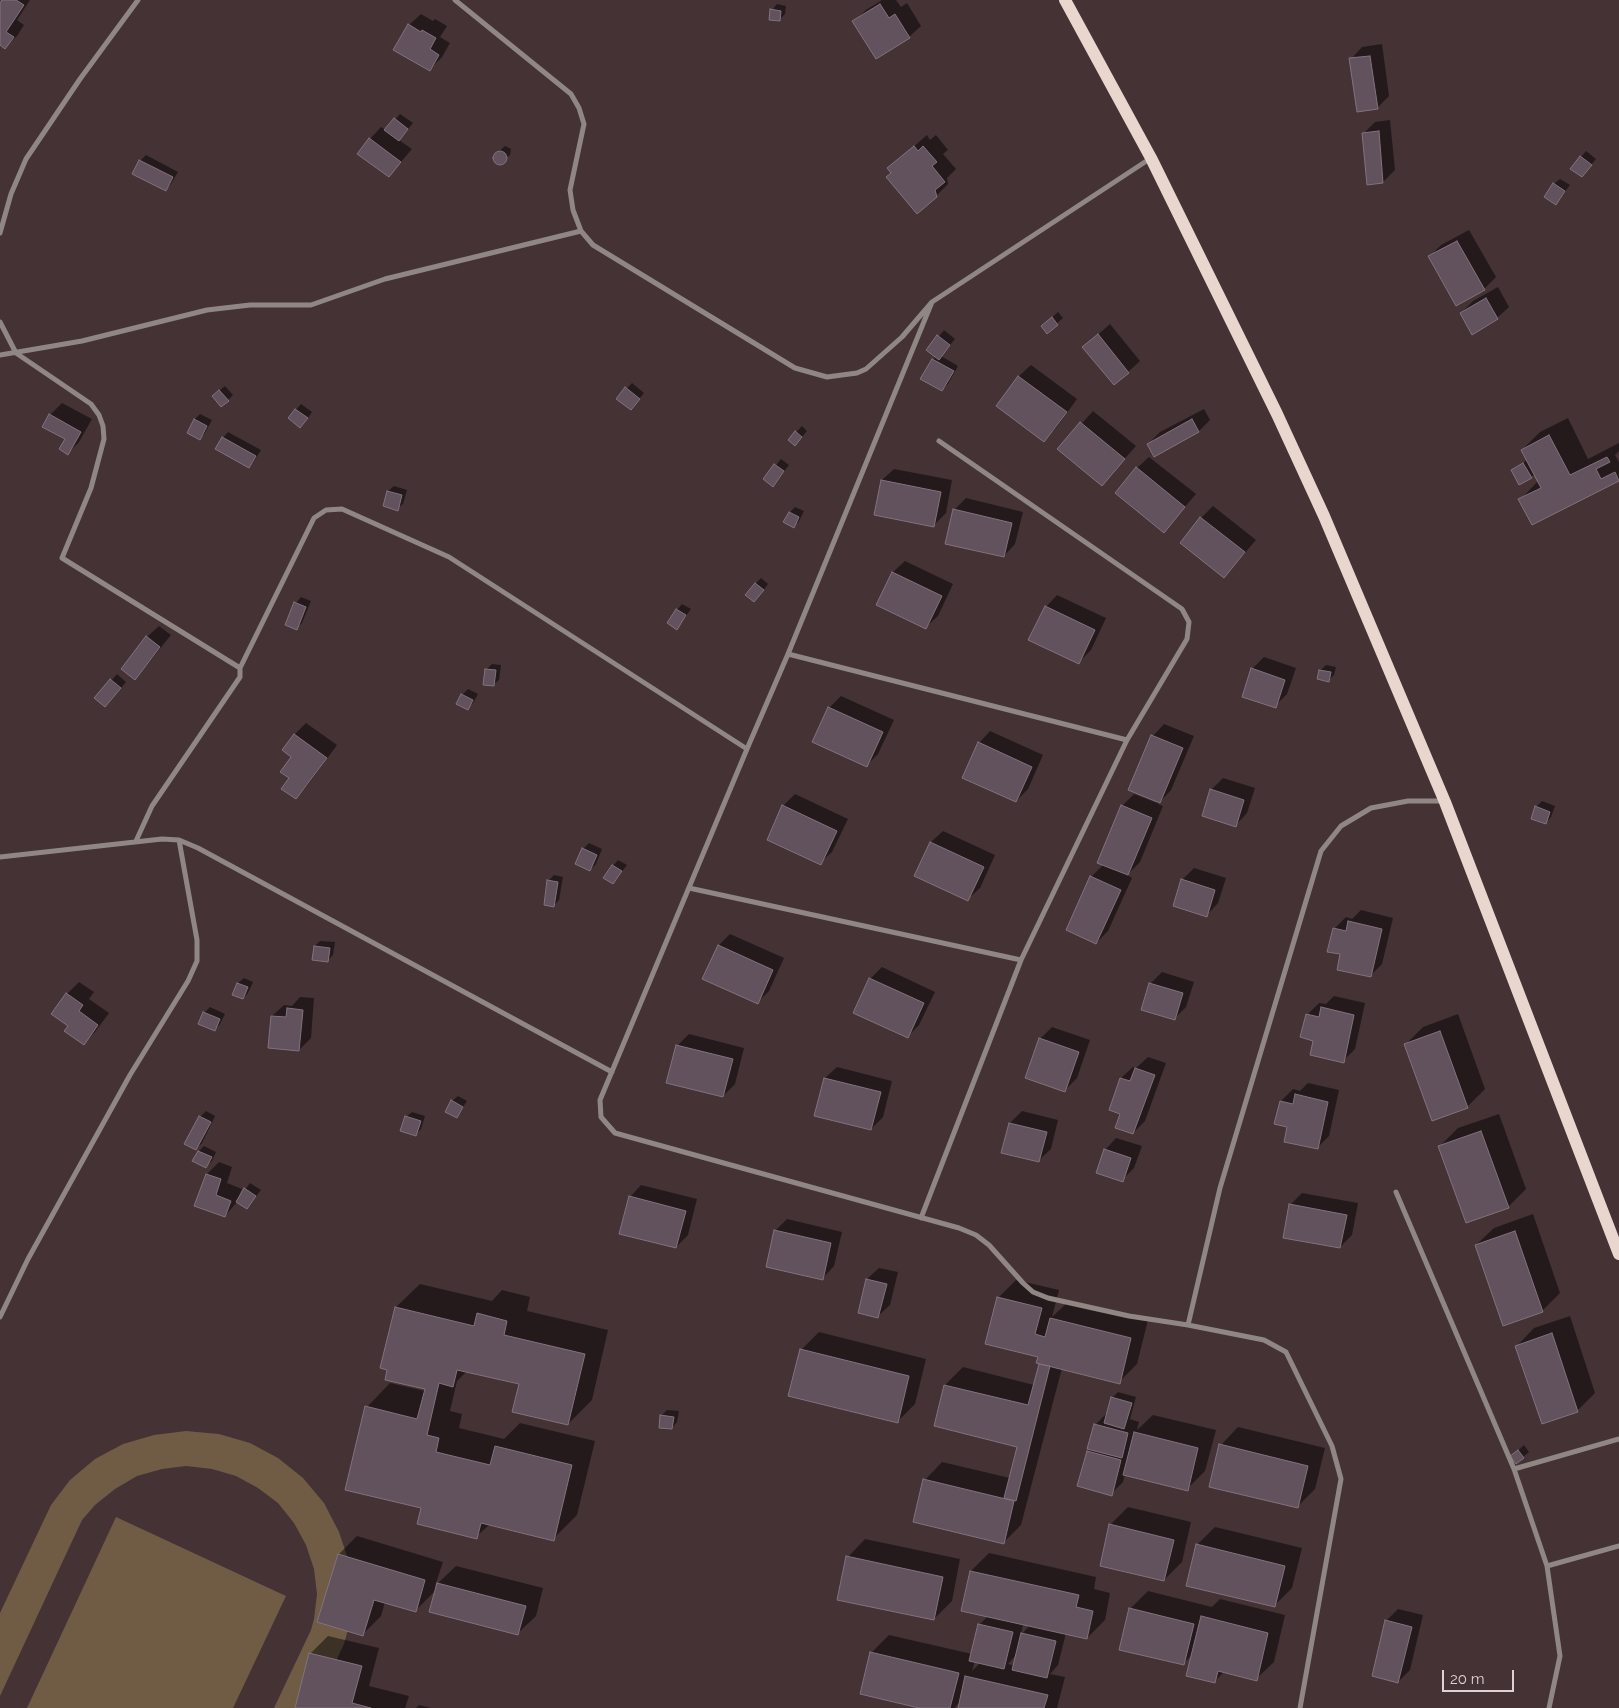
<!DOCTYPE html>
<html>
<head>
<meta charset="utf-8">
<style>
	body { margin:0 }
	#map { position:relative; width:1619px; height:1708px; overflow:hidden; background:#443235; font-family:Raleway,sans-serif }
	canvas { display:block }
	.scale { position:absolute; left:1442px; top:1670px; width:72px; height:22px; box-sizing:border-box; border:2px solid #ded2d4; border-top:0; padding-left:6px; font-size:15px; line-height:18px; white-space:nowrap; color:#ded2d4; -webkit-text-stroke:4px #443235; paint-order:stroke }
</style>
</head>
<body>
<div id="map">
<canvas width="1619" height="1708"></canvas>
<div class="scale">20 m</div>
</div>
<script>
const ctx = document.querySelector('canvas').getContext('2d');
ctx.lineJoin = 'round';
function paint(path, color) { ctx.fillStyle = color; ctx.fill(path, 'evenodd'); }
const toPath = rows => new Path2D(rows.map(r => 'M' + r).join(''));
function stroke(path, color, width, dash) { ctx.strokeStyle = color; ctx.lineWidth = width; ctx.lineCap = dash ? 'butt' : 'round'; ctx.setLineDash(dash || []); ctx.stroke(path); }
const green = toPath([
	[186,1431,219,1434,250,1443,278,1458,303,1478,324,1503,339,1532,349,1562,349,1626,344,1644,314,1708,274,1708,311,1630,314,1619,317,1594,314,1569,306,1545,294,1523,278,1503,258,1488,236,1476,212,1469,186,1466,162,1469,137,1476,115,1489,95,1505,82,1520,0,1696,0,1613,51,1505,70,1480,95,1459,123,1444,154,1435],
	[116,1517,286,1596,233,1708,27,1708]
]);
const shadow = toPath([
	[3,0,30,0,17,20,24,25,17,36,5,47,0,44,0,5],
	[882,0,896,0,901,7,907,3,921,26,909,37,854,21,866,10],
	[777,4,786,6,785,14,779,20,772,10],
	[421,14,433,21,435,19,447,26,440,37,450,43,442,57,430,69,409,25],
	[1382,44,1389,96,1377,108,1351,59,1362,47],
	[400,114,413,123,399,140,412,149,389,176,370,139,381,127,386,130],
	[1390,120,1395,170,1383,182,1363,134,1375,122],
	[927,135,930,140,936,135,948,150,943,154,956,169,947,178,948,184,936,196,889,168],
	[505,146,511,149,510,155,501,163,495,161,494,159,496,154],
	[1586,151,1596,159,1582,176,1581,157],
	[146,155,178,172,171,184,166,190,140,161],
	[1560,179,1570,185,1556,203,1554,184],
	[1469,230,1496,277,1484,289,1429,257,1441,245],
	[1498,287,1509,307,1497,318,1461,313,1473,301],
	[1058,312,1063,318,1047,332,1048,321],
	[1110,324,1140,361,1128,372,1084,347],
	[944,330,955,339,941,356,958,366,948,384,942,390,922,378,936,356,928,350],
	[1031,365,1077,399,1056,428,1044,440,998,405,1019,376],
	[632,383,644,393,636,403,618,398],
	[225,386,233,395,228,400,219,391],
	[62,403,92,419,79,442,68,453,66,439,44,426,50,415],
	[301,404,312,412,306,421,289,418],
	[1204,409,1210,420,1199,431,1148,444,1160,432],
	[1093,411,1136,446,1102,484,1059,449],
	[200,414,212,420,205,433,200,438,188,432,195,419],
	[1568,418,1588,459,1619,443,1619,451,1615,455,1619,462,1619,480,1533,524,1520,500,1538,481,1535,474,1531,477,1513,471,1527,460,1522,450,1540,432],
	[802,426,807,431,800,439,789,440],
	[228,432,261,450,254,461,249,467,223,438],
	[1149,457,1196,494,1164,531,1137,468],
	[781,459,789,465,773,485,765,479],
	[894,469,952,480,946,513,934,525,882,480],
	[394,486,407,490,403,504,397,509,384,505,388,491],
	[966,498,1023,512,1015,544,1004,556,954,510],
	[1213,506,1256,540,1224,577,1181,543,1201,518],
	[795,507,804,511,799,521,794,526,785,522,790,512],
	[905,561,953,584,938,616,926,627,878,604,893,572],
	[761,578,768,584,760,595,755,584],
	[1057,595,1106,618,1091,650,1079,662,1046,607],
	[301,597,311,601,302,623,297,628,296,603],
	[682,604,691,609,677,628,677,610],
	[159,626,171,635,146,666,135,678,147,637],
	[1264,657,1296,668,1287,694,1275,706,1252,669],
	[492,664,501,665,499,680,493,685,486,670],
	[1326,665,1336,667,1334,675,1329,680,1321,670],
	[117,674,126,682,111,700,96,698],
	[468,689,478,694,473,703,467,708,458,703,462,695],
	[841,696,894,720,878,754,866,766,829,708],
	[306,723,337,745,307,786,296,798,291,778,293,756,284,749,295,734],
	[1164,724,1194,736,1171,790,1158,804,1163,806,1140,862,1127,875,1132,878,1108,931,1096,943,1068,930,1091,877,1104,864,1122,806,1134,794,1157,803,1153,736],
	[990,731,1043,755,1028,789,1016,801,979,743],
	[1223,778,1255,788,1247,813,1236,825,1211,790],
	[795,794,848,819,832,852,820,863,783,806],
	[1542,801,1555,806,1551,817,1546,823,1536,807],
	[943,831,995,855,980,888,968,899,915,875,931,842],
	[589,843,602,849,596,864,590,870,583,849],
	[618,860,627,865,613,883,613,866],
	[1194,868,1226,878,1218,903,1207,915,1182,880],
	[554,875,563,877,559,900,554,905,548,881],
	[1361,910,1393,918,1382,964,1370,976,1342,953,1334,929,1346,917,1352,919],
	[730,934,784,958,769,991,757,1003,719,945],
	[320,941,335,942,333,955,327,961,315,946],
	[882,967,935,992,919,1025,907,1037,870,979],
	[1162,972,1194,982,1186,1007,1174,1019,1150,984],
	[244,978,253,982,248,993,243,998,234,995,238,983],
	[79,982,94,992,89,999,109,1013,95,1032,83,1044,69,1026,52,1014,67,994],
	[1334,996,1365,1003,1355,1049,1343,1061,1315,1040,1307,1015,1319,1003,1326,1004],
	[300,997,314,998,311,1038,299,1050,272,1016,284,1005,292,1006],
	[210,1007,225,1014,220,1024,215,1030,204,1013],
	[1458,1014,1485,1089,1467,1107,1405,1045,1423,1027],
	[1052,1027,1090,1040,1077,1078,1065,1090,1040,1039],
	[689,1034,744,1048,735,1084,723,1096,677,1046],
	[1148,1057,1166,1063,1145,1121,1133,1133,1122,1113,1121,1078,1133,1067,1136,1068],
	[837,1067,892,1081,883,1117,871,1129,825,1078],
	[1308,1083,1339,1090,1329,1136,1317,1148,1289,1126,1276,1123,1281,1101,1293,1089,1300,1091],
	[458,1096,467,1101,456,1117,452,1101],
	[206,1111,215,1116,202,1143,196,1149,200,1117],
	[1022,1111,1058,1120,1051,1149,1039,1160,1003,1152,1010,1123],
	[412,1112,425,1116,421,1129,415,1135,406,1117],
	[1499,1114,1526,1189,1508,1207,1440,1146,1458,1128],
	[1116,1138,1142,1146,1134,1168,1122,1180,1105,1150],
	[204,1146,216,1152,212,1161,206,1166,199,1151],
	[219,1162,232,1167,227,1183,242,1189,239,1196,240,1197,250,1183,261,1190,247,1208,237,1202,225,1216,196,1206,207,1174],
	[641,1185,697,1199,688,1235,676,1247,630,1197],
	[1302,1193,1358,1203,1352,1235,1340,1247,1290,1205],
	[1533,1214,1560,1293,1542,1311,1476,1245,1494,1228],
	[787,1219,842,1232,834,1266,823,1278,775,1231],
	[879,1268,898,1272,890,1305,878,1316,867,1279],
	[1016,1280,1059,1290,1052,1317,1069,1301,1148,1320,1137,1364,1119,1382,1062,1368,1021,1525,1003,1543,925,1480,942,1462,1010,1478,1018,1446,936,1425,945,1385,963,1367,1034,1385,1040,1362,1039,1356,998,1298],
	[420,1284,492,1301,502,1290,530,1297,527,1311,608,1330,592,1400,568,1424,520,1383,467,1371,457,1381,450,1411,462,1414,459,1428,504,1439,520,1423,595,1441,577,1515,553,1539,490,1524,476,1537,422,1507,367,1407,390,1383,425,1391,426,1388,396,1307],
	[1570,1316,1595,1393,1577,1411,1517,1346,1534,1328],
	[819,1332,926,1359,915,1404,897,1422,801,1350],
	[1118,1392,1136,1397,1130,1419,1139,1422,1137,1430,1153,1415,1216,1430,1205,1471,1187,1489,1125,1474,1123,1482,1111,1494,1079,1485,1088,1451,1091,1448,1095,1425,1107,1413,1112,1398],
	[667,1410,679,1411,677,1422,672,1428,661,1416],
	[1238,1427,1325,1448,1315,1489,1297,1507,1221,1445],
	[1524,1445,1529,1452,1523,1457,1512,1456],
	[1128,1507,1191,1522,1182,1562,1164,1580,1110,1525],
	[1215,1527,1302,1548,1292,1588,1274,1606,1197,1545],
	[357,1536,443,1562,435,1586,456,1566,543,1588,536,1616,518,1633,436,1590,415,1611,385,1602,381,1616,363,1634,319,1621,339,1554],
	[865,1539,960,1559,952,1601,934,1619,848,1557],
	[989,1553,1096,1577,1094,1589,1110,1593,1105,1620,1087,1638,1066,1633,1058,1665,1050,1674,1065,1677,1057,1708,959,1708,961,1701,954,1708,925,1708,871,1653,889,1635,972,1654,979,1625,988,1616,962,1610,971,1571],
	[1023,1624,1030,1625,1021,1635],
	[1017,1654,1015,1666,1008,1664],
	[975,1661,981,1662,972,1671],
	[1148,1591,1212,1607,1220,1599,1285,1615,1274,1662,1256,1679,1224,1672,1215,1681,1192,1655,1184,1663,1130,1609],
	[1398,1609,1423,1615,1410,1670,1398,1682,1386,1621],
	[328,1636,379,1648,369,1686,409,1696,405,1708,297,1708,310,1654],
	[419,1705,431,1708,416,1708]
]);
const building = toPath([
	[2,0,16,0,24,5,6,32,14,37,5,49,0,45,0,3,2,0],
	[880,4,889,18,895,14,910,38,876,59,852,21,880,4],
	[770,9,781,11,780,21,769,20,770,9],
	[408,24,421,32,422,30,436,38,430,49,439,55,430,71,393,50,408,24],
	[1370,56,1378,109,1357,112,1349,58,1370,56],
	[394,118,408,129,399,141,384,130,394,118],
	[1379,131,1383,183,1367,185,1362,133,1379,131],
	[369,138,401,162,389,177,357,154,369,138],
	[914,146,918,151,923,146,937,162,932,166,945,182,935,190,937,197,917,214,886,177,891,173,887,168,914,146],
	'493 158a7 7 0 1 1 14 0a7 7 0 1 1-14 0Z',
	[1580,156,1592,165,1582,177,1570,169,1580,156],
	[139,160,173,177,166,191,132,174,139,160],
	[1553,183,1565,191,1556,205,1544,197,1553,183],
	[1457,241,1485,290,1456,306,1428,256,1457,241],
	[1486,298,1498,319,1472,335,1460,313,1486,298],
	[1052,317,1058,325,1047,334,1041,326,1052,317],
	[1098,334,1129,373,1114,385,1082,347,1098,334],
	[937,335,950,345,939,360,926,350,937,335],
	[932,359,954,371,942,391,920,379,932,359],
	[1018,376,1067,412,1044,442,996,406,1018,376],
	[625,387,640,399,631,410,616,399,625,387],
	[219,390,229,401,221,407,212,396,219,390],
	[295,409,308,418,300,428,288,418,295,409],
	[49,414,81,432,68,455,59,449,65,439,42,427,49,414],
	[194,419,207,426,200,440,187,433,194,419],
	[1192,419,1199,432,1154,457,1147,444,1192,419],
	[1080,422,1125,459,1102,486,1057,449,1080,422],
	[795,431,802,437,795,446,788,440,795,431],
	[1549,435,1570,475,1607,457,1610,462,1596,469,1601,479,1615,472,1619,481,1532,525,1518,499,1541,488,1521,450,1549,435],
	[222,437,256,456,249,468,215,449,222,437],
	[1523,463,1532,478,1519,485,1511,470,1523,463],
	[774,464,784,471,773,487,763,479,774,464],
	[1136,467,1185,507,1164,533,1115,493,1136,467],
	[881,480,941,492,934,527,874,515,881,480],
	[387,491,402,495,398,511,383,506,387,491],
	[953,509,1012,523,1004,557,945,544,953,509],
	[789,512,799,517,794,528,783,522,789,512],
	[1200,517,1245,552,1224,578,1180,543,1200,517],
	[892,572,942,596,926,629,876,605,892,572],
	[755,583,764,590,754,602,745,595,755,583],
	[294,602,306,607,297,630,285,625,294,602],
	[1045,606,1095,630,1079,664,1028,640,1045,606],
	[676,609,686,615,677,630,667,623,676,609],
	[146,636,160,647,135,680,121,669,146,636],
	[1251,668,1285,680,1276,708,1242,697,1251,668],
	[485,669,496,670,494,686,483,685,485,669],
	[1319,670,1331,672,1329,682,1317,679,1319,670],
	[110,679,121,688,105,707,94,698,110,679],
	[461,694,473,700,468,710,456,704,461,694],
	[828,707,883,732,867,767,812,742,828,707],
	[294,734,327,758,296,799,281,789,289,778,280,772,291,757,282,750,294,734],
	[1151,735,1183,748,1160,803,1128,790,1151,735],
	[978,742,1032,767,1016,802,962,778,978,742],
	[1210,789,1244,800,1236,827,1202,816,1210,789],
	[782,805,837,831,821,865,767,840,782,805],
	[1121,805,1152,818,1128,875,1097,863,1121,805],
	[1535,806,1550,812,1546,824,1531,819,1535,806],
	[930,842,984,867,968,901,914,876,930,842],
	[582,848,597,855,590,871,575,864,582,848],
	[612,865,622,871,613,884,603,878,612,865],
	[1090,876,1121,890,1096,944,1066,930,1090,876],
	[1181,879,1215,890,1207,917,1173,906,1181,879],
	[547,880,558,882,554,907,544,905,547,880],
	[1348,921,1382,929,1371,977,1337,970,1340,954,1327,952,1333,928,1346,931,1348,921],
	[718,945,773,970,758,1004,702,979,718,945],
	[314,946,330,948,328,962,312,960,314,946],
	[869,978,924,1003,908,1038,853,1013,869,978],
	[237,983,248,987,243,999,232,995,237,983],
	[1149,983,1183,993,1175,1020,1141,1010,1149,983],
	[66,993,83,1005,79,1011,98,1025,84,1045,64,1031,68,1026,51,1014,66,993],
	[1321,1007,1354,1015,1344,1063,1310,1055,1313,1041,1300,1037,1306,1014,1319,1017,1321,1007],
	[287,1008,303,1010,299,1051,268,1048,271,1016,286,1017,287,1008],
	[203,1012,220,1019,215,1031,198,1024,203,1012],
	[1440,1031,1468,1108,1432,1121,1404,1044,1440,1031],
	[1039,1038,1079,1052,1065,1092,1025,1078,1039,1038],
	[676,1045,733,1059,723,1097,666,1083,676,1045],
	[1135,1068,1155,1075,1133,1134,1115,1128,1120,1114,1109,1110,1120,1078,1130,1081,1135,1068],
	[824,1078,881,1092,871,1130,814,1116,824,1078],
	[1295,1094,1328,1102,1318,1149,1284,1142,1287,1127,1274,1124,1280,1101,1293,1104,1295,1094],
	[451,1100,463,1107,457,1118,445,1112,451,1100],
	[199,1116,211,1122,196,1150,184,1144,199,1116],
	[405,1116,421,1121,416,1136,400,1131,405,1116],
	[1009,1123,1047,1132,1039,1162,1001,1153,1009,1123],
	[1481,1131,1509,1208,1466,1223,1438,1146,1481,1131],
	[1104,1149,1131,1158,1123,1182,1096,1173,1104,1149],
	[198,1151,212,1157,206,1168,192,1161,198,1151],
	[206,1174,221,1179,216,1195,231,1201,225,1217,194,1206,206,1174],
	[244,1188,256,1196,247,1209,236,1202,244,1188],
	[629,1196,686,1211,676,1248,619,1234,629,1196],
	[1289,1204,1347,1215,1340,1248,1283,1238,1289,1204],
	[774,1230,831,1243,823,1280,766,1267,774,1230],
	[1515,1231,1543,1312,1503,1326,1475,1245,1515,1231],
	[866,1279,887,1284,878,1318,858,1313,866,1279],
	[997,1297,1042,1308,1035,1334,1045,1337,1050,1318,1131,1338,1120,1384,1036,1363,1038,1357,985,1344,997,1297],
	[395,1307,474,1326,477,1313,507,1321,504,1335,585,1354,568,1425,512,1412,519,1384,457,1370,453,1387,439,1383,427,1435,439,1438,436,1452,490,1465,495,1446,572,1465,554,1541,481,1523,477,1539,417,1524,421,1508,345,1490,365,1406,417,1419,425,1389,385,1380,387,1370,380,1368,395,1307],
	[1552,1333,1578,1412,1542,1424,1515,1346,1552,1333],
	[800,1349,909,1376,898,1423,788,1396,800,1349],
	[1039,1364,1050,1366,1016,1501,1004,1498,1017,1447,934,1426,944,1385,1028,1405,1039,1364],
	[1111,1397,1132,1403,1124,1429,1104,1423,1111,1397],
	[660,1415,674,1417,672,1429,659,1428,660,1415],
	[1094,1424,1128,1433,1122,1458,1087,1449,1094,1424],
	[1134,1432,1198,1448,1188,1491,1123,1475,1134,1432],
	[1219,1444,1308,1466,1298,1508,1209,1487,1219,1444],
	[1518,1450,1524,1458,1516,1464,1510,1456,1518,1450],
	[1087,1451,1121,1460,1112,1496,1077,1486,1087,1451],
	[923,1479,1014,1501,1004,1544,913,1522,923,1479],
	[1109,1524,1174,1540,1164,1581,1100,1566,1109,1524],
	[1196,1544,1285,1566,1275,1607,1186,1586,1196,1544],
	[338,1554,425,1580,416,1612,374,1600,363,1636,317,1622,338,1554],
	[846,1556,943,1577,934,1620,837,1600,846,1556],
	[970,1571,1079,1595,1076,1607,1093,1611,1087,1639,961,1611,970,1571],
	[437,1583,526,1606,518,1635,429,1612,437,1583],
	[1129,1608,1194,1624,1184,1665,1119,1650,1129,1608],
	[1201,1616,1268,1633,1257,1681,1218,1671,1215,1683,1186,1676,1201,1616],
	[1385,1620,1412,1627,1398,1683,1372,1676,1385,1620],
	[978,1624,1013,1632,1004,1669,969,1661,978,1624],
	[1021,1633,1056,1641,1047,1678,1012,1670,1021,1633],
	[870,1652,959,1673,950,1708,919,1708,860,1694,870,1652],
	[309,1653,362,1666,352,1703,371,1708,295,1708,309,1653],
	[965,1676,1048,1695,1044,1708,958,1708,965,1676]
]);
const minor = toPath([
	[455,0,571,94,579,108,584,124,570,190,573,210,581,231,593,245,795,368,827,377,857,373,866,369,902,337,932,302,1151,158],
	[0,233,11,194,26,159,80,79,138,0],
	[932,302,788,654,747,749,600,1100,601,1117,615,1133,959,1228,976,1235,989,1245,1023,1283,1033,1292,1048,1298,1129,1316,1188,1325,1264,1340,1286,1352,1332,1446,1341,1479,1300,1708],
	[0,322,16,353,91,404,99,415,103,426,104,439,91,488,62,558,240,668,240,677,152,806,136,841],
	[0,355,82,341,207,310,250,305,311,305,385,279,581,231],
	[788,654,1127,740],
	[240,668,314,518,326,510,342,509,449,557,747,749],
	[0,857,162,839,179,840,198,848,612,1072],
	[689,888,1021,960],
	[1396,1192,1514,1469,1547,1566,1560,1656,1549,1708],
	[921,1218,1021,960,1127,740,1187,639,1189,622,1182,609,939,441],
	[0,1317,28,1259,130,1075,188,981,197,961,197,940,179,840],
	[1188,1325,1220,1188,1321,851,1341,826,1371,808,1408,801,1443,801],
	[1514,1469,1619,1439],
	[1547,1566,1619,1546]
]);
const primary = toPath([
	[1065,0,1151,158,1277,414,1324,516,1445,802,1619,1254]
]);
paint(green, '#705c44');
paint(shadow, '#0007');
paint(building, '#61525d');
stroke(building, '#83727e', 1);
stroke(minor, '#908784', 5);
stroke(primary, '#e9d6cf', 12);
</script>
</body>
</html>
